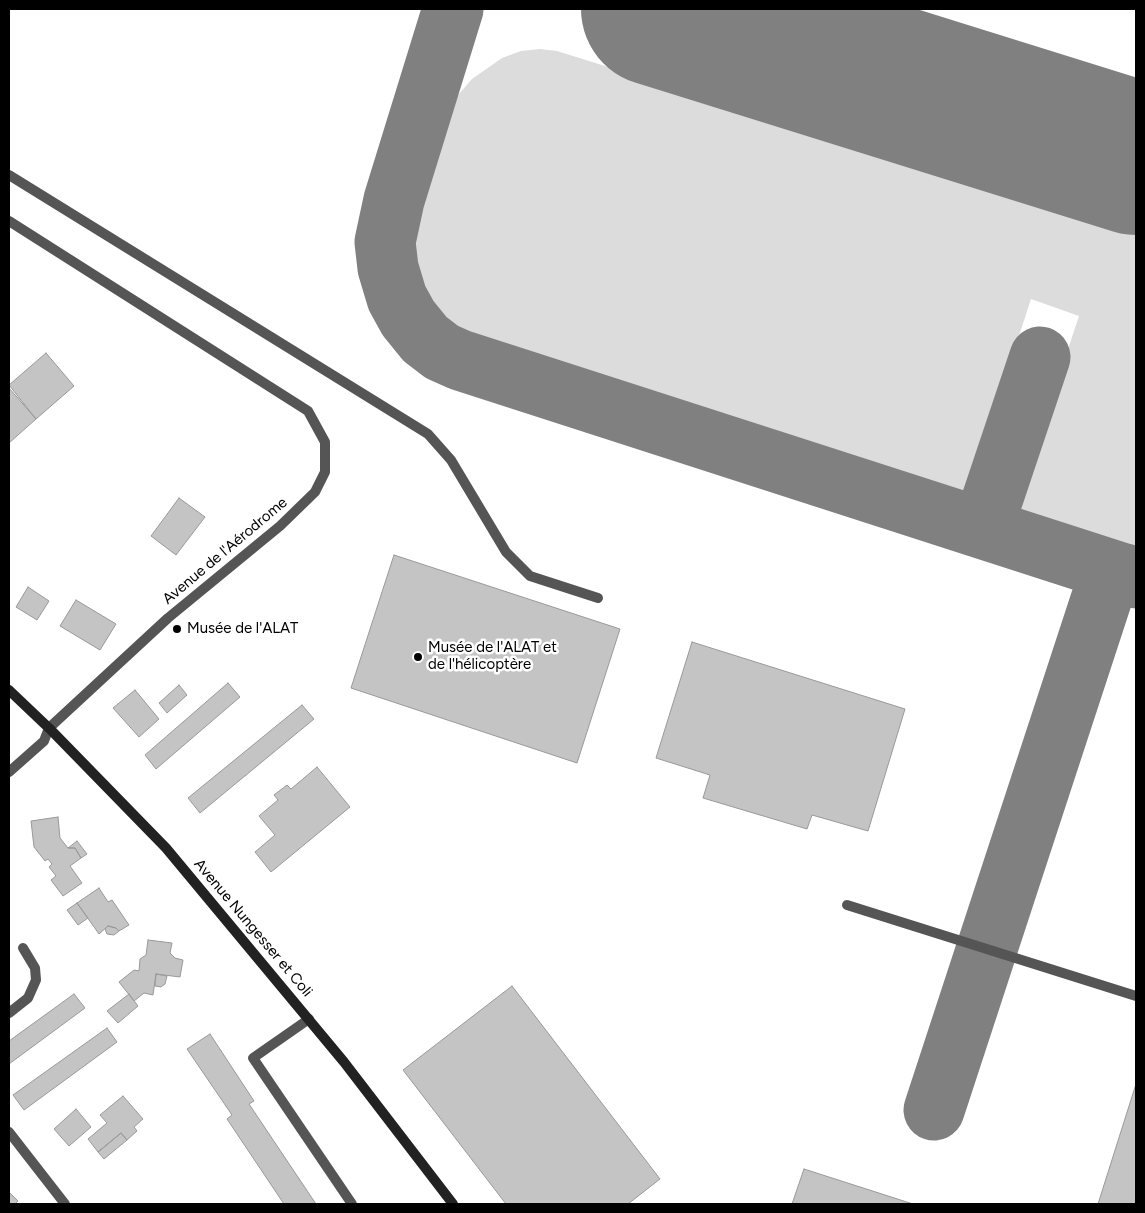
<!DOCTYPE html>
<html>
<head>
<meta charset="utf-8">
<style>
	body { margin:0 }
	#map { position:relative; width:1145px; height:1213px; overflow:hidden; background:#fff; font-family:Figtree,sans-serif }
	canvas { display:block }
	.frame { position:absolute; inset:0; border:10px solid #000; pointer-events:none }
</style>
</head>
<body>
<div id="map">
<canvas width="1145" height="1213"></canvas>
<div class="frame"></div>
</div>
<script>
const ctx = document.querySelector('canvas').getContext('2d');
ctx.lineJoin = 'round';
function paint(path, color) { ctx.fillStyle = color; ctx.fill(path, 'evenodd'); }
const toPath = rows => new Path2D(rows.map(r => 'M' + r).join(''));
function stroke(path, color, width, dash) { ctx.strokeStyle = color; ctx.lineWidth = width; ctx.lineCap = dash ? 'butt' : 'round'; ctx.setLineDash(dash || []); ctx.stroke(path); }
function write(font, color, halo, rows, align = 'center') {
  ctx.font = font + ' Figtree,sans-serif'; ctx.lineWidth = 5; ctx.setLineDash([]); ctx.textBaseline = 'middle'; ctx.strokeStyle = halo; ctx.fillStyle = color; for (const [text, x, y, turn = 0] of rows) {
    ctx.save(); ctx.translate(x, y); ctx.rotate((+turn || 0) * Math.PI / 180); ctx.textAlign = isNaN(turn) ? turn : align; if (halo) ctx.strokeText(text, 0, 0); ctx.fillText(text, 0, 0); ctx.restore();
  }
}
const green = toPath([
	[540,49,557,51,1136,232,1136,551,488,344,449,326,435,311,423,293,415,275,410,255,415,216,449,113,459,94,472,79,502,58,521,51],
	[1031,299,1079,316,1063,364,1015,348]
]);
const taxiway = toPath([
	[453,9,394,200,385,242,388,268,397,298,408,318,425,339,442,352,460,360,1136,578],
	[969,524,979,522,987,515,1040,357],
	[934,1110,1107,582,1115,576,1125,574]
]);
const runway = toPath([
	[658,9,1136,158]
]);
const building = toPath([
	[46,353,74,386,36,419,9,385,46,353],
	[9,388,36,419,9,443,9,388],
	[179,498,205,517,176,555,151,536,179,498],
	[394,555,620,629,577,763,351,688,394,555],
	[28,587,49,601,37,620,16,607,28,587],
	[76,600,116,624,100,650,60,626,76,600],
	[692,642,905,709,868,831,812,815,807,829,703,798,710,775,656,758,692,642],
	[228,683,240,697,156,769,145,755,228,683],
	[179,685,187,695,167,713,159,703,179,685],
	[135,690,159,719,139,737,113,708,135,690],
	[302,705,314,719,200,813,188,798,302,705],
	[317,767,350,807,271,872,255,852,275,835,259,816,278,800,274,795,287,785,291,789,317,767],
	[58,817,60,838,68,848,75,848,81,858,70,866,82,883,63,896,51,880,56,876,49,867,52,864,48,859,45,861,34,847,31,821,58,817],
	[77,841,87,854,81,858,75,848,68,848,77,841],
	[99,888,108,902,112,900,129,925,119,931,116,928,108,926,99,934,77,903,99,888],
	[77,903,88,918,78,925,67,910,77,903],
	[108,926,116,928,119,931,114,935,107,934,105,929,108,926],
	[148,940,172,943,170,953,175,958,183,960,180,977,156,974,153,995,144,993,134,1001,119,982,134,970,139,971,140,959,146,955,148,940],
	[156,974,167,976,165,984,161,987,155,986,156,974],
	[512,986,660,1179,628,1204,506,1204,403,1070,512,986],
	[74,994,85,1008,9,1064,9,1041,74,994],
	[129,994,138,1006,118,1023,107,1011,129,994],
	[107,1028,117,1042,24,1110,13,1095,107,1028],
	[210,1034,254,1101,249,1104,316,1204,284,1204,227,1119,232,1115,187,1049,210,1034],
	[1136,1084,1136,1204,1098,1204,1136,1084],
	[123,1096,143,1119,134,1127,137,1131,127,1140,121,1133,98,1152,88,1139,107,1123,100,1115,123,1096],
	[76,1109,91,1127,69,1146,54,1129,76,1109],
	[121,1133,127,1140,104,1159,98,1152,121,1133],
	[804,1169,913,1204,792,1204,804,1169],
	[9,1192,18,1201,15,1204,9,1204,9,1192]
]);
const service = toPath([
	[9,175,428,434,451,460,506,552,530,576,598,598],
	[847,905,1136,996]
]);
const minor = toPath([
	[9,221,308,411,325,442,325,472,315,492,280,526,168,618,49,728,44,741,9,772],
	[9,1013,28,998,36,980,35,968,23,948],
	[309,1019,253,1058,352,1204],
	[9,1132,65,1204]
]);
const secondary = toPath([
	[9,690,49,728,166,848,344,1062,453,1204]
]);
const markers = [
	[177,629,5,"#000"],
	[418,657,5,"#000"]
];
const streetNames = [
	["Avenue de l'Aérodrome",225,551,-40],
	["Avenue Nungesser et Coli",253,928,50]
];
const poiNames = [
	["Musée de l'ALAT",187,629],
	["Musée de l'ALAT et",428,648],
	["de l'hélicoptère",428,665]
];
paint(green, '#dcdcdc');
stroke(taxiway, '#808080', 61);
stroke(runway, '#808080', 154);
paint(building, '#c4c4c4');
stroke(building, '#999', 1);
stroke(service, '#555', 10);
stroke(minor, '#555', 10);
stroke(secondary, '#222', 10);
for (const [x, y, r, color] of markers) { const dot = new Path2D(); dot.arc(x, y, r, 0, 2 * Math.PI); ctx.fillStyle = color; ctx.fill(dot); stroke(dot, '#fff', 2); }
write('15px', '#000', '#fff', streetNames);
write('15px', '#000', '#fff', poiNames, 'left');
</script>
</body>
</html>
